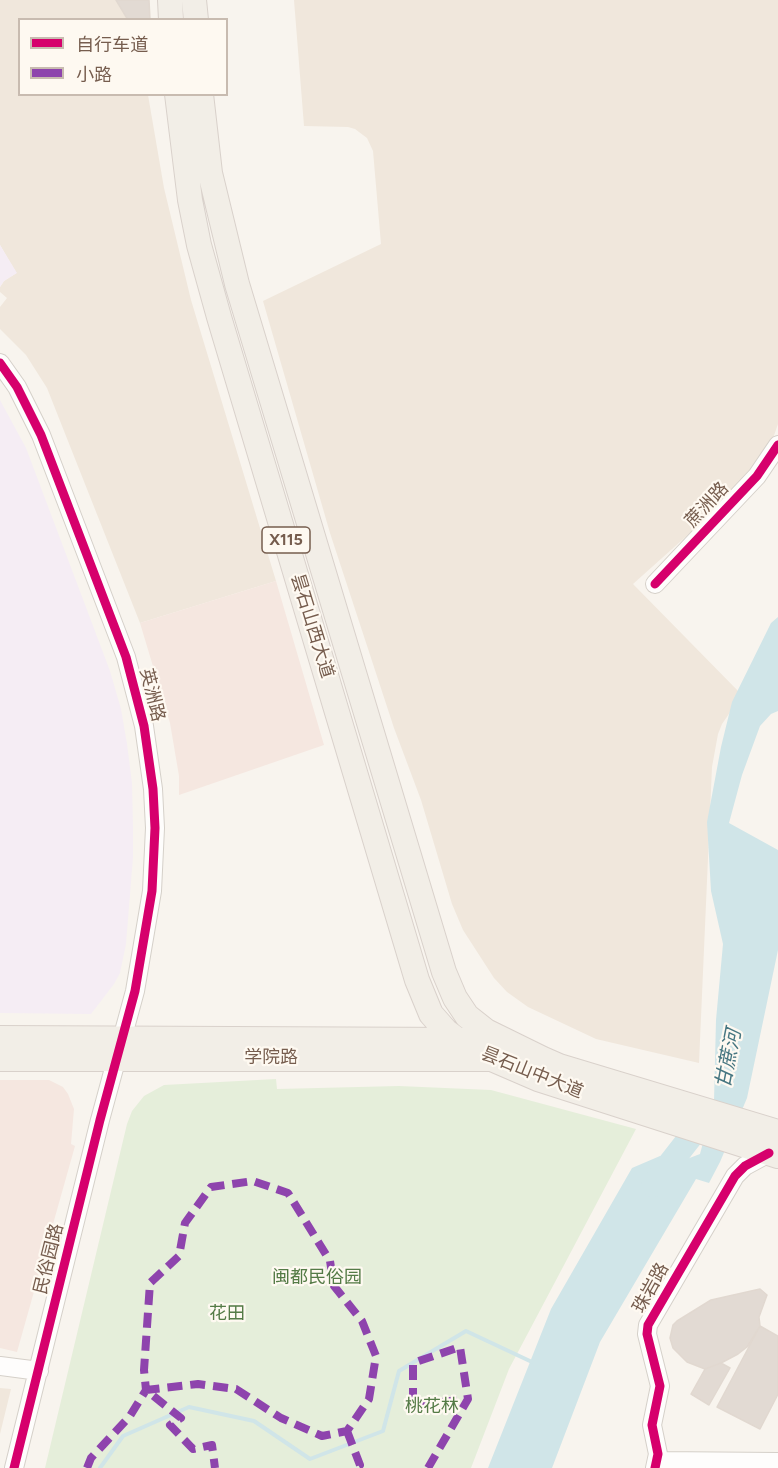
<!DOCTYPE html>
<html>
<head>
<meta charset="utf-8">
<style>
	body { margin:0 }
	#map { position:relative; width:778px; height:1468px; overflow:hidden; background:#f8f4ee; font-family:Figtree,"Noto Sans SC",sans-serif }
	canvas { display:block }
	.legend { position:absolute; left:18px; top:18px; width:210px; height:78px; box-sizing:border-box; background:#fef9f1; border:2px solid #c8bbb0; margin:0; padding:8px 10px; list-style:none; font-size:18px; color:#765d4e }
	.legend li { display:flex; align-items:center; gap:12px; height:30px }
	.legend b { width:30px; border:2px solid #c8bbb0 }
</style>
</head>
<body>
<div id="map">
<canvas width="778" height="1468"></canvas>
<ul class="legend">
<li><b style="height:8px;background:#d6006c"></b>自行车道</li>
<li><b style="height:8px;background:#8e44ad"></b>小路</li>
</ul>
</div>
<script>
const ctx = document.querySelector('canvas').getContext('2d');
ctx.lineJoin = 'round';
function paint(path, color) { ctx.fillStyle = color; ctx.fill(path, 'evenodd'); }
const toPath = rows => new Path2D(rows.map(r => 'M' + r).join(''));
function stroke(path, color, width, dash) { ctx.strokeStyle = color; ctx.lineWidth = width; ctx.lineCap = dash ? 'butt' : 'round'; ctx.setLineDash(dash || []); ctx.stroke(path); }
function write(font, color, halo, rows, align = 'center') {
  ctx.font = font + ' Figtree,"Noto Sans SC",sans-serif'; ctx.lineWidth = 4.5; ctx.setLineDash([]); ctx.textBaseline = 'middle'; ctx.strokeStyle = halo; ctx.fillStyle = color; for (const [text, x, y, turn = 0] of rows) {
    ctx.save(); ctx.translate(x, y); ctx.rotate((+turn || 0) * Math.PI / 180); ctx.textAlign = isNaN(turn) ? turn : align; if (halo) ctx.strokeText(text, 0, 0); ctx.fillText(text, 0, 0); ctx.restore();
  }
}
const residential = toPath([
	[0,0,116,0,128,19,20,20,20,94,148,95,164,188,191,300,276,581,140,623,47,388,26,355,0,329,0,307,7,298,0,292,0,287,4,281,16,273,0,245],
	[294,0,778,0,778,424,770,447,729,498,633,584,742,695,722,724,718,734,712,767,699,1063,596,1039,528,1007,507,992,494,978,463,930,452,904,421,800,394,728,330,533,263,301,381,244,373,151,367,138,355,129,348,127,304,126],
	[0,1388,11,1389,0,1434]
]);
const commercial = toPath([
	[276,581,324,745,179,795,179,776,170,723,140,623],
	[0,1080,49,1080,63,1087,68,1094,74,1109,71,1144,75,1146,17,1352,0,1348]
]);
const education = toPath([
	[0,245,17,273,4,281,0,287],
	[0,400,26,448,110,671,121,709,127,744,132,783,133,828,133,857,126,944,120,973,114,984,91,1014,0,1013]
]);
const green = toPath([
	[276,1079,277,1089,399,1086,491,1090,636,1129,509,1369,471,1468,45,1468,127,1124,132,1111,144,1096,164,1085]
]);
const water = toPath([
	[778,617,778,711,771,714,760,726,742,775,729,823,778,850,778,950,747,1098,720,1162,709,1183,696,1179,600,1342,552,1468,488,1468,551,1309,632,1168,660,1156,679,1162,700,1154,714,1101,716,1020,723,944,711,891,707,822,721,747,732,702,771,623]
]);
const stream = toPath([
	[100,1468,123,1436,189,1407,254,1421,310,1459,383,1431,399,1371,466,1331,532,1362]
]);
const river = toPath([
	[653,1185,707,1116]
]);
const building = toPath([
	[116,0,149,0,150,20,128,20,116,0],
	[760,1289,767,1295,759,1317,760,1326,747,1347,738,1354,721,1363,705,1369,687,1362,673,1348,670,1338,673,1325,677,1321,711,1300,760,1289],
	[760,1326,778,1336,778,1394,760,1429,717,1407,760,1326],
	[721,1363,730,1368,709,1405,691,1394,705,1369,721,1363]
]);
const minor = toPath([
	[0,363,17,387,41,435,126,657,144,726,153,789,155,828,152,891,135,991,100,1120,14,1468],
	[655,584,757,476,778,445],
	[0,1366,39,1371],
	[657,1461,778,1462],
	[655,1468,658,1454,652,1425,660,1386,647,1334,648,1325,735,1176,745,1166,769,1153]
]);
const major = toPath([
	[170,0,171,20],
	[194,0,196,20],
	[177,94,190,200,199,245,219,317,417,980,431,1014,446,1031,458,1040,494,1060,538,1079,778,1156],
	[201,94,210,173,237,284,444,972,455,998,467,1016,486,1031,543,1059,559,1066,778,1132],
	[0,1038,463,1040],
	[0,1059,490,1059]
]);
const quiet = toPath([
	[347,1431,360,1465,355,1468],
	[87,1468,91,1458,130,1416,146,1390,144,1370,150,1283,179,1256,185,1223,211,1187,253,1181,288,1193,330,1261,334,1286,362,1321,376,1356,369,1399,347,1431,322,1436,281,1418,236,1389,198,1384,146,1390,181,1418,170,1425,193,1449,212,1445,215,1468],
	[428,1468,468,1399,460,1347,413,1363,413,1405,468,1399]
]);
const cycleway = toPath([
	[0,363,17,387,41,435,126,657,144,726,153,789,155,828,152,891,135,991,100,1120,14,1468],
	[655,584,757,476,778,445],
	[655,1468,658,1454,652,1425,660,1386,647,1334,648,1325,735,1176,745,1166,769,1153]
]);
const shields = [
	[286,540,48]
];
const shieldNames = [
	["X115",286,540]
];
const streetNames = [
	["蔗洲路",707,505,-47],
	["昙石山西大道",312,626,73],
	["英洲路",152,695,76],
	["学院路",271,1058],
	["昙石山中大道",532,1073,22],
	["民俗园路",49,1259,-76],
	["珠岩路",651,1288,-61]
];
const parkNames = [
	["闽都民俗园",317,1278],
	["花田",227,1314],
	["桃花林",432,1407]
];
const waterNames = [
	["甘蔗河",729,1059,-79]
];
paint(residential, '#f0e7dc');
paint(commercial, '#f5e7e0');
paint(education, '#f5edf4');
paint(green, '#e5eeda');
paint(water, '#d0e5e8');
stroke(stream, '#d0e5e8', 4);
stroke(river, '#d0e5e8', 24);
paint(building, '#e2dad3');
stroke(building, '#e1d8d0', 1.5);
stroke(minor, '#d5d0c9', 20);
stroke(major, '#d9d1cb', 26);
stroke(minor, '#fefdfc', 18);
stroke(major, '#f2eee7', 24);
stroke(quiet, '#8e44ad', 8, [15, 8]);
stroke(cycleway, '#d6006c', 9);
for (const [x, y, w] of shields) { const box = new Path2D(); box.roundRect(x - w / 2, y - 13, w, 26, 4.5); ctx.fillStyle = '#fef9f1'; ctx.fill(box); stroke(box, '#765d4e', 1.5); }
write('bold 16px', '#765d4e', null, shieldNames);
write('18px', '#765d4e', '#fef9f1', streetNames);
write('18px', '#547b46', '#fef9f1', parkNames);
write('italic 20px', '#467681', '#fef9f1', waterNames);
</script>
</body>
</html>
